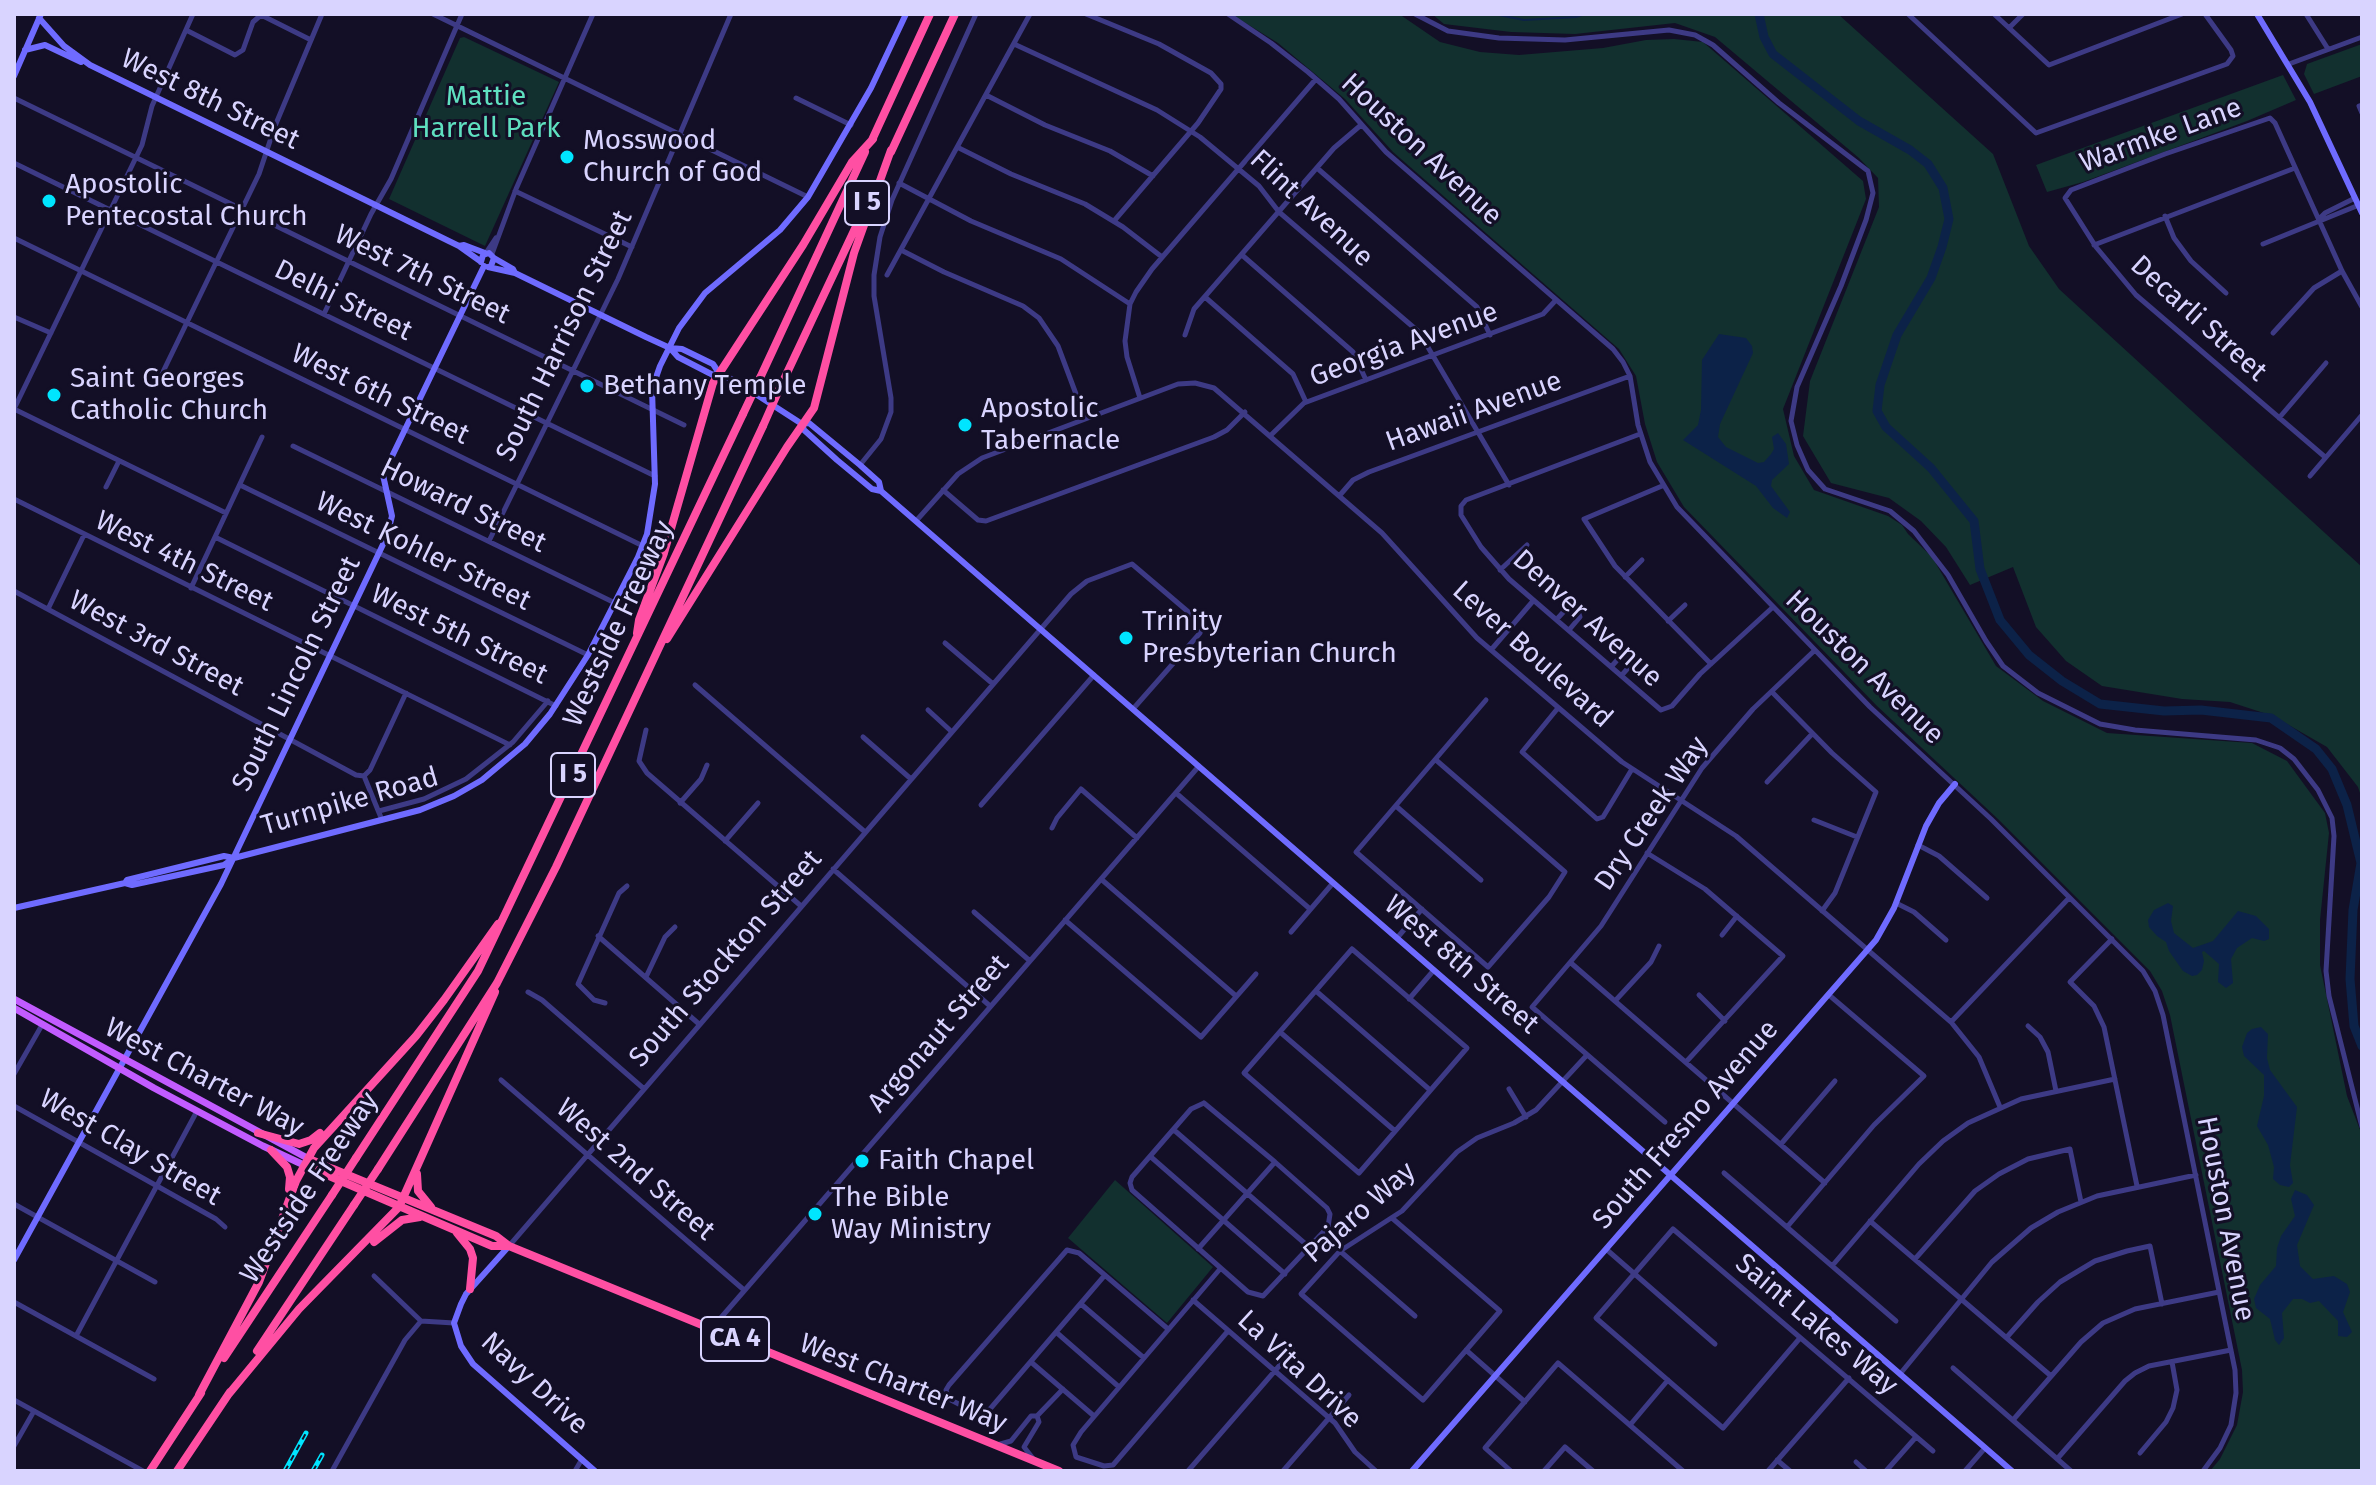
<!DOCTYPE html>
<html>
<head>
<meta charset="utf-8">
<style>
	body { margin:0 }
	#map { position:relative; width:2376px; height:1485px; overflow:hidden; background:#130f26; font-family:"Fira Sans",sans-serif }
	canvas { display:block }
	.frame { position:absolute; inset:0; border:16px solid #d9d4ff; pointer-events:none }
</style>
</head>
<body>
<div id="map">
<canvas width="2376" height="1485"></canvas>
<div class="frame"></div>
</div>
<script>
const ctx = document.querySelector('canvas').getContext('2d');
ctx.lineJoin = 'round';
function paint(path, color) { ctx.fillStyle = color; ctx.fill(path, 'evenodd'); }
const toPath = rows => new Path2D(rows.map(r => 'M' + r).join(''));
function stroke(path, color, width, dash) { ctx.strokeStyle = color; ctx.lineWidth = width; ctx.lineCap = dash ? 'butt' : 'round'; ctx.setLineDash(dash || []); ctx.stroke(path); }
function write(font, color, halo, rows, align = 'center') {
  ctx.font = font + ' "Fira Sans",sans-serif'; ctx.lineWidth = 6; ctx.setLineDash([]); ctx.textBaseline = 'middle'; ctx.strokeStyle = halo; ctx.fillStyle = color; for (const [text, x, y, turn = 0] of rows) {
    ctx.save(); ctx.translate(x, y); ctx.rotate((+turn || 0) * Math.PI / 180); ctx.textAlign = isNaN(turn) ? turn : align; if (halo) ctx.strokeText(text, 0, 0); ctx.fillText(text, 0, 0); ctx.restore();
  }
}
const green = toPath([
	[1231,14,1399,14,1440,42,1480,52,1519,55,1603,48,1646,40,1674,39,1703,42,1863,181,1866,199,1783,409,1794,456,1814,490,1888,516,1902,525,1908,534,1932,557,1996,666,2043,701,2107,733,2252,743,2287,761,2325,813,2329,833,2320,920,2320,965,2347,1096,2362,1135,2362,1471,2210,1471,2220,1459,2237,1425,2243,1392,2242,1370,2170,1015,2162,991,2150,971,1998,819,1877,706,1684,507,1657,462,1645,424,1636,376,1619,349,1393,152,1345,99,1278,43],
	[1432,14,1838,14,1993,154,2029,246,2059,289,2362,567,2362,799,2358,787,2327,747,2273,716,2230,702,2182,699,2102,686,2066,661,2036,627,2013,567,1970,585,1946,547,1921,521,1889,498,1831,483,1803,436,1810,381,1879,207,1878,178,1859,158,1715,37,1675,23,1575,34,1511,32,1444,24],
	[464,37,559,82,485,246,389,199,460,38],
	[2362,44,2362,76,2314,94,2304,74,2307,64],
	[2283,75,2296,100,2247,121,2083,182,2047,192,2036,165],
	[1115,1180,1213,1267,1167,1323,1068,1238]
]);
const water = toPath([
	[1719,334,1746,338,1752,346,1753,353,1720,424,1718,437,1726,447,1758,463,1764,462,1771,454,1774,449,1772,437,1778,433,1786,444,1789,464,1772,480,1771,486,1790,512,1787,518,1773,508,1756,486,1683,440,1698,425,1701,410,1702,360],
	[2168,903,2173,906,2171,921,2174,933,2193,948,2213,941,2238,911,2256,916,2269,929,2269,939,2264,941,2252,938,2237,948,2231,959,2233,983,2226,988,2218,982,2219,964,2204,951,2202,952,2204,961,2202,970,2197,975,2192,976,2183,971,2169,951,2166,942,2157,936,2149,927,2148,920,2154,910],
	[2261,1027,2268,1034,2267,1058,2270,1070,2297,1107,2290,1165,2293,1183,2289,1187,2280,1185,2273,1179,2274,1167,2268,1145,2257,1126,2264,1096,2264,1075,2244,1056,2242,1047,2247,1033,2252,1029],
	[2295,1190,2307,1195,2314,1205,2297,1245,2300,1266,2313,1279,2334,1276,2347,1284,2350,1292,2343,1312,2352,1332,2347,1337,2338,1336,2338,1321,2319,1301,2310,1303,2302,1299,2293,1299,2282,1313,2284,1338,2279,1345,2275,1340,2270,1319,2256,1308,2254,1299,2260,1285,2276,1266,2277,1248,2281,1236,2295,1216,2291,1199]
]);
const stream = toPath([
	[1494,14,1524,20,1576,17,1585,14]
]);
const river = toPath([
	[1759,14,1764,37,1773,54,1859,121,1910,150,1928,164,1943,188,1949,219,1942,247,1931,278,1897,335,1880,385,1877,411,1886,427,1931,468,1974,521,1980,569,2000,620,2029,655,2062,681,2100,704,2164,711,2201,710,2271,718,2316,749,2332,769,2347,805,2361,863,2353,910,2350,979,2354,1026,2362,1046]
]);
const street = toPath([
	[433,14,808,197],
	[1086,14,1159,44,1211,73,1221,84,1221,89,1198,123,1114,221],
	[1228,14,1271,43,1308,72,1339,99,1386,152,1613,349,1623,362,1630,376,1638,425,1650,462,1677,507,1870,707,1991,819,2143,971,2155,991,2163,1015,2235,1370,2236,1393,2231,1425,2220,1448,2203,1471],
	[1415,14,1448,31,1499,38,1565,40,1669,30,1695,35,1713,45,1779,103,1868,171,1873,193,1866,220,1841,286,1797,387,1791,421,1797,445,1808,470,1825,489,1890,511,1914,531,1948,575,1986,641,2003,666,2038,693,2100,724,2135,730,2256,740,2280,748,2294,759,2318,790,2332,818,2334,836,2326,971,2329,996,2362,1127],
	[1908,14,2036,133,2227,64,2233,56,2231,50,2205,14],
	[1994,14,2049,65,2182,14],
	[2306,14,2328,49],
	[2009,28,2023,14],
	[186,30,235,55,243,50,253,22,261,15,311,40],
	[1014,44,1157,110,1200,137,1259,186,1279,212,1419,332,1509,485],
	[2289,64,2362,37],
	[986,95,1045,125,1110,151,1153,176],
	[14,98,684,425],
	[796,98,851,125],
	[2362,105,2359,106,2362,113],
	[957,147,1011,174,1085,204,1123,227,1162,257],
	[14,163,655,476],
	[1317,168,1477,307,1490,335],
	[899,183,971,221,1061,259,1130,304],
	[515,191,632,247],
	[2165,216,2174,238,2191,261,2226,293],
	[2319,219,2325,213,2355,198],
	[14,238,643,546],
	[2263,244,2359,205],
	[2094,245,2295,168],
	[901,250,944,272,1023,306,1039,318,1058,346,1085,418],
	[486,253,496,238],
	[492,254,516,189,593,14],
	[1242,255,1353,352,1366,380],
	[887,275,1030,14],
	[1205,297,1293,374,1306,402],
	[324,314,371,214,391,179,462,14],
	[14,317,51,333],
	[2273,333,2314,288,2342,271],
	[1185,335,1194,309,1334,148,1361,125],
	[159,380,259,174,275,126,322,14],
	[1140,398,1127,357,1125,341,1130,304,1136,292,1152,269,1316,79],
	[14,409,142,145,152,106,193,14],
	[14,409,226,513],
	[2279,418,2326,363],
	[1640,434,1466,500,1461,506,1461,515,1481,547,1509,579,1661,710,1672,706,1700,674,1773,607],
	[1271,435,1304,403,1543,314,1556,300],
	[293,446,615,603],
	[2325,457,2136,295,2096,247,2065,198,2071,190,2165,154,2270,118,2275,123,2342,271,2362,307],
	[860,465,881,439,891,412,891,398,874,296,874,275,880,237,892,200,976,14],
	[2310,476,2362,415],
	[240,485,588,655],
	[1662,486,1584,519,1615,566,1711,664],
	[106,487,119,461],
	[943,490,978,520,986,521,1214,437,1227,430,1245,412],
	[1340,495,1353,480,1369,472,1630,376],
	[14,499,510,745],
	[916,521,958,474,982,458,1178,384,1195,383,1214,388,1382,533,1477,638,1622,762,1736,836,1951,1022,1979,1057,2000,1107],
	[215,537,556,706],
	[489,541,618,279,731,14],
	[1500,570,1527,545],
	[1625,577,1642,560],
	[191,588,262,437],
	[14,591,356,775,364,776,382,820],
	[48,609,84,535],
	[1557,619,1568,607,1577,608,1580,617,1569,630],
	[1668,621,1685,605],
	[945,643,993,684],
	[1491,650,1533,601],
	[1611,667,1619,658,1628,658,1629,667,1621,676],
	[695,685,865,832],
	[1772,692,1832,753,1876,792,1835,893,1822,911],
	[1558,708,1522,752,1597,819,1603,817,1632,769],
	[928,710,952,732],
	[646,730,639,761,647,773,801,906],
	[863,737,911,779],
	[1436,760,1565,872,1549,897,1488,967,1356,852,1486,700],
	[364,776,370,770,406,693],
	[1767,782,1812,734],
	[1176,793,1310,909],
	[680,803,701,779,707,765],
	[981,805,1094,675],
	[1396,806,1481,880],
	[379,811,424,799,466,779,513,742,548,701],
	[1814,820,1857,837],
	[1052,828,1057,818,1081,789,1137,838],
	[725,841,758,803],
	[1918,845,1939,856,1987,898],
	[1647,853,1705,889,1783,956,1686,1062],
	[833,869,990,1006],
	[1101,879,1236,996],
	[1896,903,1914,912,1946,940],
	[974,912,1030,961],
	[1065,920,1201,1037,1256,974],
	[1291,932,1333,883],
	[1722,935,1737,916],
	[598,936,699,1024],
	[1397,938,1422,909],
	[2112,939,2070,982,2094,1006,2104,1027,2137,1186],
	[1352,949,1467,1048,1359,1173,1244,1073,1352,949],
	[1571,963,1825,1183],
	[646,977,665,937,675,927],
	[1316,991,1430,1090],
	[528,992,542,1000,643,1088],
	[1699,995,1725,1021],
	[1409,999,1434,970],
	[1615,1001,1651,962,1659,946],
	[605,1003,594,1000,578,984,619,893,627,886],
	[1951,1022,2069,898],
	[2028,1026,2040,1037,2048,1052,2056,1091],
	[1280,1032,1395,1131],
	[14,1074,42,1025],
	[501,1080,744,1290],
	[1509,1089,1526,1117],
	[1204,1103,1275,1162,1327,1208,1330,1214,1328,1227,1263,1296,1248,1292,1132,1190,1130,1183,1132,1177,1191,1109,1204,1103],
	[14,1106,216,1219,225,1227],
	[1665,1122,1532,1007,1601,926,1702,768,1753,709,1815,650],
	[1174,1130,1309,1247],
	[1781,1144,1835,1081],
	[1151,1157,1285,1274],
	[1724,1173,1896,1321],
	[14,1204,155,1282],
	[1392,1218,1500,1311,1423,1400,1301,1294,1340,1251,1402,1211,1457,1152,1477,1138,1514,1123,1536,1110,1587,1055],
	[1870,1221,2051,1376],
	[1787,1227,1874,1125,1924,1076,1829,995],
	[509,1246,1071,594,1087,581,1132,564,1199,621,1202,627,1200,633,1133,709],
	[1198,1249,1275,1162],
	[1606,1249,1715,1344],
	[1340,1251,1415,1316],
	[1915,1259,1975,1191,1999,1174,2028,1159,2070,1149,2081,1202],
	[1832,1266,1919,1164,1943,1141,1968,1123,2021,1099,2115,1079],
	[1220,1269,1081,1432,1073,1445,1076,1457,1104,1466,1113,1465,1228,1331],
	[1105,1275,990,1409,978,1414,949,1399,946,1390,949,1385,1067,1250,1079,1253,1168,1329],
	[374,1276,421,1321],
	[1193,1300,1335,1423,1355,1452,1376,1471],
	[14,1302,154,1379],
	[1081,1304,1144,1358],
	[421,1321,454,1323],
	[712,1328,1199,766],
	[1056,1332,1119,1387],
	[76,1336,197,1111],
	[2007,1337,2038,1302,2060,1282,2095,1261,2127,1251,2150,1246,2162,1304],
	[1800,1338,1723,1428,1596,1318,1673,1229,1933,1451],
	[1466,1350,1525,1402],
	[1031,1362,1094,1416],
	[1953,1368,2071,1471],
	[1900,1374,1992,1262,2031,1228,2058,1212,2097,1196,2196,1175],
	[14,1400,143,1471],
	[2013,1420,2081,1342,2103,1323,2135,1309,2219,1292],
	[1630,1425,1668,1380],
	[997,1445,1011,1441,1031,1416,1037,1416,1063,1389],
	[14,1446,34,1411],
	[2140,1453,2166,1422,2173,1408,2177,1390,2172,1362],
	[2057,1459,2125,1381,2135,1373,2149,1366,2231,1350],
	[1777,1460,1790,1471],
	[1035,1461,1024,1447,1039,1422,1037,1416],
	[1856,1462,1866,1471],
	[332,1471,405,1340,421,1321],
	[575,1471,582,1459],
	[1188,1471,1293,1350],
	[1283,1471,1349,1395],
	[1511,1471,1485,1448,1558,1363,1683,1471],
	[1544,1471,1565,1447,1593,1471],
	[1768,1471,1849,1378],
	[1886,1471,1916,1437],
	[1965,1471,1985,1448]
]);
const secondary = toPath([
	[2257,14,2310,102,2362,213],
	[39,18,64,46,90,65,459,246,480,261],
	[25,50,45,45,81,62],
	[14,76,41,14],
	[459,246,464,245,485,253],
	[494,258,513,269,515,273,646,337,670,348,682,349,713,364,719,373],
	[481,262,483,255,489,253,494,258,491,266],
	[488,267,515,273],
	[670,348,678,357,713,375,719,373,737,382,802,424,804,430,837,460,872,489,881,491,2012,1471],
	[802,424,809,423,860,465,879,482,881,491],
	[125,883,132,885,224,865,231,860],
	[14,908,125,883,127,880,224,856,234,858,420,810,454,796,482,780,525,744,550,714,588,655,638,557,647,534,655,484,652,389,660,366,679,328,705,293,780,230,808,197,871,88,906,14],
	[509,1246,466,1294,461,1304,454,1323,461,1346,473,1364,595,1471],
	[14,1260,221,884,387,536,392,516,383,475,484,266],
	[1412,1471,1876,940,1894,908,1926,826,1939,803,1955,784]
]);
const primary = toPath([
	[14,999,309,1159],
	[14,1008,154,1088,263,1146,306,1166]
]);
const highway = toPath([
	[872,140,930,14],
	[891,152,955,14],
	[760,378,865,152],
	[778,392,868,201],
	[637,633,639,620,664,553,713,383,803,245,852,162,873,139],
	[667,639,787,447,814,408,854,253,891,150],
	[258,1133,299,1144,311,1140,320,1133],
	[271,1150,287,1167,290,1177,289,1189],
	[356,1158,478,971,743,414],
	[309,1159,496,1236,509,1246,1059,1471],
	[306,1166,492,1246,508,1246],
	[378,1169,497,983,556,867,763,426],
	[417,1174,418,1191,431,1207],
	[457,1233,470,1249,473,1258,470,1289],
	[374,1242,402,1220,420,1217],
	[257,1351,354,1205],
	[224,1358,332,1195],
	[199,1395,259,1282,296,1181,314,1148,416,1036,444,1000,498,924],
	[228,1395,299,1309,399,1207,495,992],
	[150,1471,201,1393],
	[177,1471,230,1392]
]);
const rail = toPath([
	[285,1471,306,1433],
	[313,1471,322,1455]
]);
const highwayBridge = toPath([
	[743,414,760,378],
	[763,426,778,392],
	[332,1195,356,1158],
	[354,1205,378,1169]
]);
const markers = [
	[567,157,8,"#00e5ff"],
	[49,201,8,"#00e5ff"],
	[587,386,8,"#00e5ff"],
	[54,395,8,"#00e5ff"],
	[965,425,8,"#00e5ff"],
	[1126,638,8,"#00e5ff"],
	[862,1161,8,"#00e5ff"],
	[815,1214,8,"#00e5ff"]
];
const shields = [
	[867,203,44],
	[573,775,44],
	[735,1339,68]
];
const shieldNames = [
	["I 5",867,203],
	["I 5",573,775],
	["CA 4",735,1339]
];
const parkNames = [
	["Mattie",486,97],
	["Harrell Park",486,129]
];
const streetNames = [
	["West 8th Street",210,100,26],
	["Warmke Lane",2161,136,-20],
	["Houston Avenue",1421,150,43],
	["Flint Avenue",1311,209,43],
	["West 7th Street",422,275,26],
	["Delhi Street",343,301,26],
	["Decarli Street",2198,319,42],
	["South Harrison Street",565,336,-64],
	["Georgia Avenue",1404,345,-20],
	["West 6th Street",380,395,26],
	["Hawaii Avenue",1474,412,-20],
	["Howard Street",463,506,26],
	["West Kohler Street",423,552,26],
	["West 4th Street",184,562,26],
	["Denver Avenue",1587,619,42],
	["Westside Freeway",619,624,-65],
	["West 5th Street",459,635,26],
	["West 3rd Street",156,644,28],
	["Lever Boulevard",1532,655,42],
	["Houston Avenue",1864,668,44],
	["South Lincoln Street",297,674,-64],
	["Turnpike Road",350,802,-16],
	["Dry Creek Way",1652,814,-56],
	["South Stockton Street",726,959,-49],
	["West 8th Street",1461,965,41],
	["Argonaut Street",939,1034,-49],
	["West Charter Way",204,1078,28],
	["South Fresno Avenue",1686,1125,-49],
	["West Clay Street",130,1148,30],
	["West 2nd Street",635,1170,41],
	["Westside Freeway",310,1188,-56],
	["Pajaro Way",1360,1213,-41],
	["Houston Avenue",2225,1219,79],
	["Saint Lakes Way",1816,1325,40],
	["La Vita Drive",1299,1370,43],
	["Navy Drive",534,1384,43],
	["West Charter Way",903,1384,22]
];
const poiNames = [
	["Mosswood",583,141],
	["Church of God",583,173],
	["Apostolic",65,185],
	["Pentecostal Church",65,217],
	["Saint Georges",70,379],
	["Catholic Church",70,411],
	["Bethany Temple",603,386],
	["Apostolic",981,409],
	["Tabernacle",981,441],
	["Trinity",1142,622],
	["Presbyterian Church",1142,654],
	["Faith Chapel",878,1161],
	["The Bible",831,1198],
	["Way Ministry",831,1230]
];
paint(green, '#12302f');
paint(water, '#0c2248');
stroke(stream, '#0c2248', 2);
stroke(river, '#0c2248', 9);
stroke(street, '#3d3a85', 5);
stroke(secondary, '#6f6bff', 6);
stroke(primary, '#c25bff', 7);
stroke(highway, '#ff4fa3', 8);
stroke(rail, '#00e5ff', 5);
stroke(rail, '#130f26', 2, [6]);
stroke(highwayBridge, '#ff4fa3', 8);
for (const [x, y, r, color] of markers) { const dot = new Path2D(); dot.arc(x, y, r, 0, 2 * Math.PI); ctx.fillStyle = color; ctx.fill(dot); stroke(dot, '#130f26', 3); }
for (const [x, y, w] of shields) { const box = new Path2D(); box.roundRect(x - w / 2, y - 22, w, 44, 6); ctx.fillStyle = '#130f26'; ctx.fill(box); stroke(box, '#d9d4ff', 2); }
write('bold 26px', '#d9d4ff', null, shieldNames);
write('28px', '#5fe0c0', '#130f26', parkNames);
write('28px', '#d9d4ff', '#130f26', streetNames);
write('28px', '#d9d4ff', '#130f26', poiNames, 'left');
</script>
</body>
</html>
